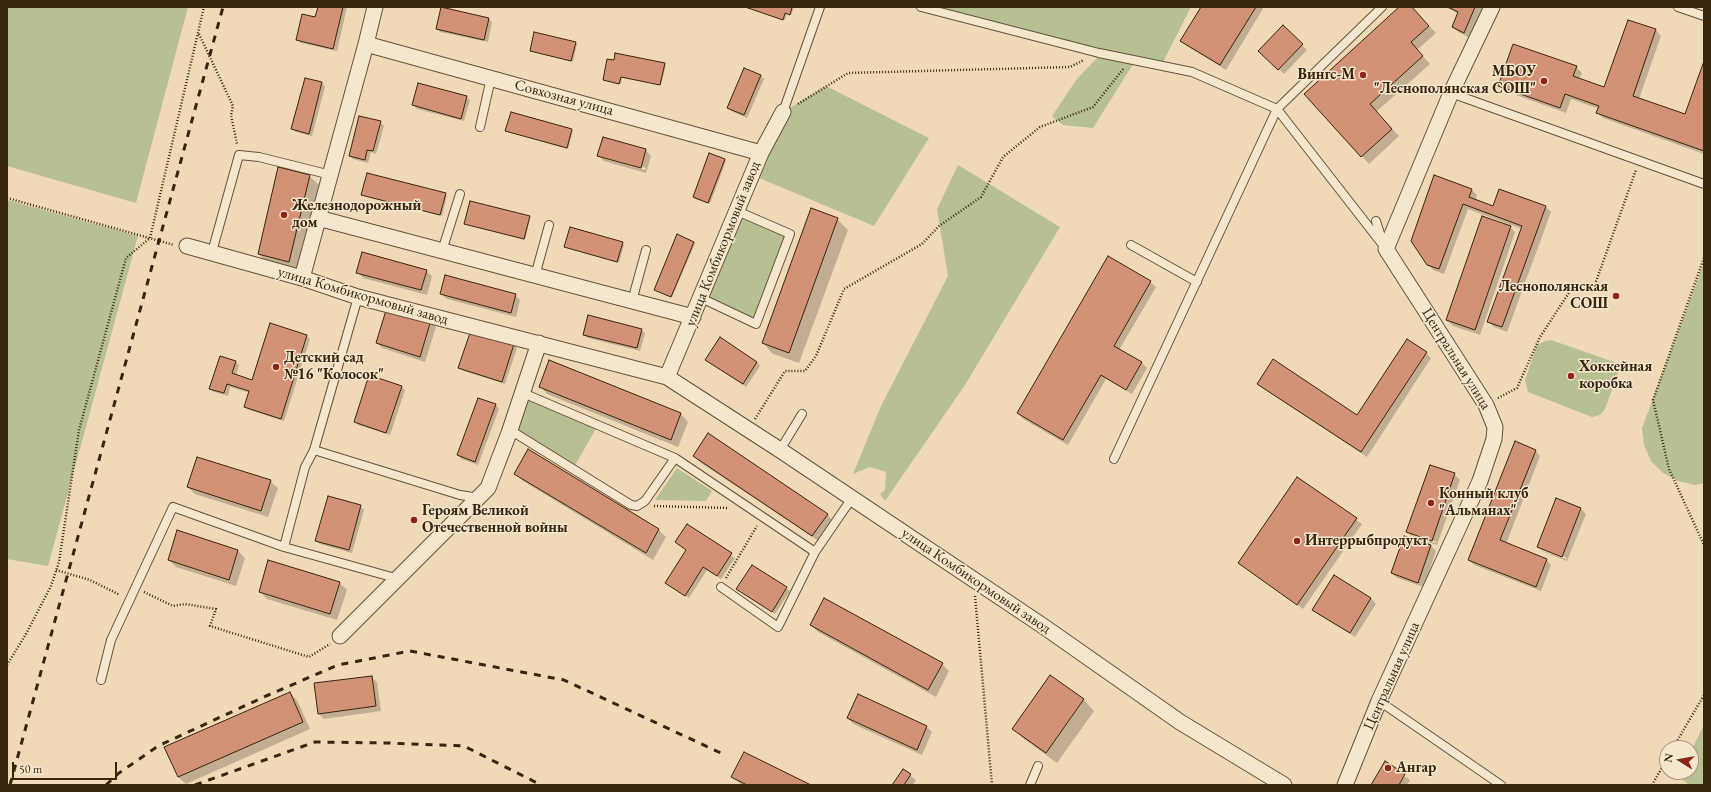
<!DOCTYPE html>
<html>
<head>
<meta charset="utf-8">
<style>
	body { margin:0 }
	#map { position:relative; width:1711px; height:792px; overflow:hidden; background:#f0d9b7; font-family:"EB Garamond",serif }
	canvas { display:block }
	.frame { position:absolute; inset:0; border:8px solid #37250e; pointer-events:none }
	.north { position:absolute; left:1659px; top:740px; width:40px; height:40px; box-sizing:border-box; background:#f5e6d0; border:1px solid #a99982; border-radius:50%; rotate:281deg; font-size:11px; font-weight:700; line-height:16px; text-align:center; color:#37250e }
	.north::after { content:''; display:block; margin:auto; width:14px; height:18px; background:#8f2418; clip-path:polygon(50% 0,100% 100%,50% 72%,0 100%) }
	.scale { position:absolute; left:12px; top:762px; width:105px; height:18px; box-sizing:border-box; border:2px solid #37250e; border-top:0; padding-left:5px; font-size:12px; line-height:14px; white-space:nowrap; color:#37250e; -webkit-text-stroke:3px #f5e6d0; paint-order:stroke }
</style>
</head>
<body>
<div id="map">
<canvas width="1711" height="792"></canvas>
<div class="frame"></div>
<div class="north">N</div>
<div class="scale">50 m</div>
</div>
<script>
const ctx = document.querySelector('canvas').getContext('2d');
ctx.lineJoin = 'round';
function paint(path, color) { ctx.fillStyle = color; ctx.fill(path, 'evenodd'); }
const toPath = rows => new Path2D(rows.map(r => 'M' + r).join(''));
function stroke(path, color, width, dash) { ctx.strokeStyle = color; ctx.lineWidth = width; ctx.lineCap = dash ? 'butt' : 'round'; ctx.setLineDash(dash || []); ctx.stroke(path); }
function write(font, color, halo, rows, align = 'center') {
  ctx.font = font + ' "EB Garamond",serif'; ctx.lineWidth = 3; ctx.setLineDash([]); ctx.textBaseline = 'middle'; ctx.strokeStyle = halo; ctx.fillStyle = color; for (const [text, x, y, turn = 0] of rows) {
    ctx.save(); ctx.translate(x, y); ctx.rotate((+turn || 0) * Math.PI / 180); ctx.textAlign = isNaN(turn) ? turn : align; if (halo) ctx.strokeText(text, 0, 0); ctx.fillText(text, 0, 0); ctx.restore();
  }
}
const green = toPath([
	[7,7,188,7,136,203,7,166],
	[937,7,1191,7,1161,66],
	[1098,57,1135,61,1093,128,1063,125,1052,116,1077,79],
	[826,86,929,138,874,226,752,175,783,112],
	[958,165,1060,227,965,385,885,501,880,494,885,490,886,472,870,467,853,474,881,406,948,276,937,209],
	[7,200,138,236,48,566,7,559],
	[737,211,790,234,756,324,701,298],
	[1704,263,1704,483,1695,485,1678,481,1663,473,1651,461,1644,445,1642,428],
	[1551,340,1614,362,1618,367,1618,373,1605,409,1600,415,1592,417,1528,392,1525,380,1537,345,1545,341],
	[523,393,598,425,573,469,510,430],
	[677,468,712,491,706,501,655,500],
	[1704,725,1704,785,1690,785,1678,777,1681,772,1691,772,1691,751]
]);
const shadow = toPath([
	[319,7,347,7,337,51,301,43,298,40,316,19],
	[744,7,794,7,791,15,787,14,785,20],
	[1202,7,1264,7,1226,70,1187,46,1182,40],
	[1401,7,1411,7,1436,33,1417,50,1430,64,1376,112,1399,136,1369,164,1305,94],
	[1445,7,1483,7,1470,38,1458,32,1453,27,1459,14],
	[489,19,492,22,488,42,440,32,437,28],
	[1629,21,1656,30,1661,36,1639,99,1686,116,1704,64,1704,154,1603,118,1597,112,1599,109,1571,99,1566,113,1505,91,1499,86,1576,67,1582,73,1579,79,1605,88],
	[1283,26,1307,50,1284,74,1260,51],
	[575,43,577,44,573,62,531,51],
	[664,64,666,65,661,85,622,77,621,84,604,80],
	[761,76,764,79,747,118,731,111,728,107],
	[305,79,322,83,325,87,312,136,296,132,292,129],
	[466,97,470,100,464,121,417,109,413,105],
	[380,122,384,126,376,154,371,152,368,163,353,159,350,156],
	[571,130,573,131,568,149,506,131],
	[646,150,651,156,646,173,604,161,598,155],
	[603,156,646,168,645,170,603,158],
	[725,160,726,161,710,204,695,199,694,197],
	[309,176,320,186,300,272,269,265,259,254],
	[1435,176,1472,190,1477,195,1475,201,1493,207,1545,206,1551,212,1507,332,1494,327,1489,322,1522,229,1468,209,1444,274,1433,270,1428,264],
	[445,194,447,196,442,216,362,195],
	[529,217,530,218,525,240,465,223],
	[837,219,848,230,799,363,773,354,763,343],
	[1510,227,1515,232,1480,335,1453,326,1447,320],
	[694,242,695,244,672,297,656,291],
	[623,243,624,245,619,263,565,247],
	[426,271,432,276,427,295,363,278,358,272],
	[1150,282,1156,287,1119,350,1142,363,1147,368,1132,394,1106,379,1068,445,1023,419,1018,413],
	[441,294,515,295,520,300,516,317,447,299],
	[431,321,436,327,425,362,382,348,377,343],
	[641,330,645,333,640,351,588,338,584,335],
	[306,336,310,339,284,421,249,410,245,407,250,393,230,387,228,396,214,392,210,389,236,362,239,365,236,376,253,381],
	[514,345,517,348,505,384,463,371,459,367],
	[1426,353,1431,358,1367,457,1264,389,1258,383,1357,416],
	[550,361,681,414,688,422,678,447,547,394,540,386],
	[757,362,760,366,746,387,710,363],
	[402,387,405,390,390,435,358,425,355,421],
	[496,405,499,409,478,465,461,459,458,455],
	[528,450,659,530,666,537,653,560,523,481,516,474],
	[1535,450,1540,456,1506,544,1546,559,1551,565,1541,591,1474,565,1469,560],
	[694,456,827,514,834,522,820,542,701,463],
	[1454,474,1460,480,1437,545,1413,537,1407,532],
	[1412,533,1437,542,1436,543,1412,535],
	[1297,478,1362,524,1303,609,1239,563],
	[270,481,278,488,268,517,195,494,188,487],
	[360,506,364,510,352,553,320,544,317,541],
	[1581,509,1586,514,1567,561,1544,552,1538,547],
	[1543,548,1567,558,1566,559,1543,551],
	[687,526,735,558,721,579,707,570,689,598,666,583,687,550,676,542],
	[1404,537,1431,546,1436,551,1424,587,1397,578,1392,573],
	[238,551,245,558,236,586,176,567,169,560],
	[1334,576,1371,598,1376,604,1355,637,1319,615,1314,610],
	[340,583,347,590,337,620,267,599,260,592],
	[786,588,790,591,775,614,738,589],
	[811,625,942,664,949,671,936,697,818,632],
	[1051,676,1084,700,1094,711,1057,763,1024,739,1013,728],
	[371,677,377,682,381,711,324,719,318,713],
	[290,693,297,700,310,729,186,784,178,777],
	[858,696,927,727,932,732,922,755,853,724,848,718],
	[1385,763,1410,780,1407,785,1372,785],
	[903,770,916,780,913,785,893,785],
	[733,777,808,785,741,785]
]);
const building = toPath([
	[318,7,343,7,333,49,296,40,302,14,315,17,318,7],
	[441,7,489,18,484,40,436,29,441,7],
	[745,7,792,7,790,15,785,13,783,20,745,7],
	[1201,7,1256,7,1220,65,1180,41,1201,7],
	[1399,7,1412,7,1429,26,1411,42,1423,56,1370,104,1392,129,1361,157,1304,94,1399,7],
	[1448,7,1475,7,1464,33,1452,27,1458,12,1448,7],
	[1628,20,1656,29,1633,96,1685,114,1704,61,1704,151,1596,113,1599,106,1565,94,1560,108,1498,86,1513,44,1577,66,1573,76,1604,87,1628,20],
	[1283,25,1303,44,1278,70,1258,51,1283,25],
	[534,32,576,42,571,61,530,51,534,32],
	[615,53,665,63,660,85,621,77,619,84,603,80,607,59,614,60,615,53],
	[744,68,761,75,744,115,727,108,744,68],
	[305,78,322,82,309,134,291,129,305,78],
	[418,83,467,96,461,119,412,105,418,83],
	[511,112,572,129,567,148,505,131,511,112],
	[359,116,381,121,373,151,367,150,365,160,349,156,359,116],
	[603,137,646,149,641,168,597,156,603,137],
	[709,153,725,159,708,203,693,197,709,153],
	[278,167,310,175,289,262,258,254,278,167],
	[367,173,446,193,440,215,361,195,367,173],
	[1434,175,1472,189,1469,197,1493,206,1499,189,1546,206,1502,327,1487,322,1522,226,1463,204,1439,269,1427,265,1411,241,1434,175],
	[470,201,530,216,524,239,464,224,470,201],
	[811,208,838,218,789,353,762,343,811,208],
	[1482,216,1511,226,1475,330,1446,320,1482,216],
	[570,227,623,242,617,262,564,247,570,227],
	[677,234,694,242,671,297,654,290,677,234],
	[362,252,427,270,421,290,356,273,362,252],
	[1108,256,1151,281,1114,346,1142,362,1126,390,1101,375,1063,440,1017,413,1108,256],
	[445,275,516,294,511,313,440,294,445,275],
	[387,307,431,320,420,357,376,343,387,307],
	[588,315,642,329,637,348,583,335,588,315],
	[270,323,307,335,281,419,244,407,249,391,227,384,224,393,209,389,220,356,236,361,232,373,252,380,270,323],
	[471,330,514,344,502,382,458,368,471,330],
	[720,337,757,362,743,384,705,360,720,337],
	[1407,339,1427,352,1361,452,1257,384,1273,359,1357,415,1407,339],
	[549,360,681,413,671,440,539,387,549,360],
	[369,375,402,386,386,433,354,422,369,375],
	[478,398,496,404,475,462,457,455,478,398],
	[708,433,828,514,812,536,693,456,708,433],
	[1515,441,1536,450,1500,540,1547,559,1536,587,1468,560,1515,441],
	[528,449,659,529,646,553,514,474,528,449],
	[197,457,271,480,261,511,187,487,197,457],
	[1430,465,1455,473,1432,541,1406,532,1430,465],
	[1297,477,1357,518,1297,605,1238,563,1297,477],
	[328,496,361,505,349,550,315,541,328,496],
	[1556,498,1581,508,1562,557,1537,547,1556,498],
	[687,524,732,553,717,576,703,567,685,596,665,583,686,550,675,542,687,524],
	[177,530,238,550,229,580,168,560,177,530],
	[1404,536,1431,545,1418,583,1391,573,1404,536],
	[268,560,340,582,330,614,259,592,268,560],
	[752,565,787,587,772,612,736,589,752,565],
	[1334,575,1371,598,1350,633,1312,610,1334,575],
	[824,598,943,663,928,690,810,625,824,598],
	[1050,675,1084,699,1046,753,1012,729,1050,675],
	[372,676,376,706,318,714,314,683,372,676],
	[290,692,303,722,178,777,164,747,290,692],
	[858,694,927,726,917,750,847,718,858,694],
	[744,752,811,785,747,785,731,777,744,752],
	[1385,761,1405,774,1399,785,1371,785,1385,761],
	[903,769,911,774,904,785,892,785,903,769]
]);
const path = toPath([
	[199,34,233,106,231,115,237,144],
	[798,104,848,73,1070,67,1084,60],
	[7,198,174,245],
	[1704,258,1653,400,1669,469,1704,545],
	[1498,398,1517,388,1540,337,1574,285,1593,290,1636,170],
	[755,419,785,371,805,371,816,356,844,289,922,244,939,226,981,197,1003,157,1040,127,1093,107,1124,68],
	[654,506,729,508],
	[56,570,90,580,120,595],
	[726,578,757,526],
	[144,592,173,606,185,604,216,609,210,626,309,657,330,644],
	[975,596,992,785],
	[7,665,26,634,51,586,59,562,79,430,126,258,150,238,204,7],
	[1673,748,1704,695],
	[1652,785,1667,759]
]);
const service = toPath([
	[921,7,1099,53,1192,72,1277,109,1386,249],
	[1678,7,1704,16],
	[1451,93,1704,184],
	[783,112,820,7],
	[480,127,491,78],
	[1376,221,1383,243],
	[1131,245,1197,282],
	[442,251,460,194],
	[212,252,239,155,259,157,331,175],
	[535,276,549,225],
	[701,298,756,324,790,234,737,211],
	[632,301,646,250],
	[523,393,675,458],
	[510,430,631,505,637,506,645,501,675,458,815,552],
	[314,450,460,495,473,497,480,495],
	[780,450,802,414],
	[1114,459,1277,109,1382,7],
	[284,547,399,579],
	[721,587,778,627,815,552,852,498],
	[101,680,111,640,173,507,284,547,305,467,314,450,358,297],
	[1379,701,1501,785],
	[1030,785,1038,766]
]);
const minor = toPath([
	[366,44,761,153],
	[318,218,693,317],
	[187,246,302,278,358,297,667,377,780,450,1043,626,1180,722,1284,785],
	[302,278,366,44,375,7],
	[667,377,761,153,783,112],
	[340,636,488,488,509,433,539,343],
	[1345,785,1379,701,1480,481,1494,439,1495,427,1486,405,1386,249,1451,93,1492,7]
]);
const rail = toPath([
	[10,785,223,7],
	[106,785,119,773,158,746,266,696,338,665,410,651,564,680,723,754],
	[195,785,315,742,388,743,464,746,541,785]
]);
const markers = [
	[1363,75,4,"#8f2418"],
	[1544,81,4,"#8f2418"],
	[284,215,4,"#8f2418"],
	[1616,296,4,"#8f2418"],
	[276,367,4,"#8f2418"],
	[1571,376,4,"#8f2418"],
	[1431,503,4,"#8f2418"],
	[414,520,4,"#8f2418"],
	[1297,541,4,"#8f2418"],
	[1388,768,4,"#8f2418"]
];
const poiNames = [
	["МБОУ",1536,72,"right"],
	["\"Леснополянская СОШ\"",1536,89,"right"],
	["Вингс-М",1355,75,"right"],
	["Железнодорожный",292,206],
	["дом",292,223],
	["Леснополянская",1608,287,"right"],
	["СОШ",1608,304,"right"],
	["Детский сад",284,358],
	["№16 \"Колосок\"",284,375],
	["Хоккейная",1579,367],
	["коробка",1579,384],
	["Конный клуб",1439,494],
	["\"Альманах\"",1439,511],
	["Героям Великой",422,511],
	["Отечественной войны",422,528],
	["Интеррыбпродукт",1305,541],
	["Ангар",1396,768]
];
const streetNames = [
	["Совхозная улица",564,98,15],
	["улица Комбикормовый завод",723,244,-68],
	["улица Комбикормовый завод",363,296,16],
	["Центральная улица",1456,359,58],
	["улица Комбикормовый завод",976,581,34],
	["Центральная улица",1392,676,-66]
];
paint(green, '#b7c090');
paint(shadow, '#0003');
paint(building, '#d39276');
stroke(building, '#37250e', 1);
stroke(service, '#655238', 10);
stroke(minor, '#655238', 17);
stroke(path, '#37250e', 2.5, [1, 2]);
stroke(service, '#f5e6d0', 8);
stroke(minor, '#f5e6d0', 15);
stroke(rail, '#37250e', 3, [7, 7]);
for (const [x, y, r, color] of markers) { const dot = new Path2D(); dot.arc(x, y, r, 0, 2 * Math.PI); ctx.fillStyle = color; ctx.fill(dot); stroke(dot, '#f5e6d0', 1.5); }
write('bold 15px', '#37250e', '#f5e6d0', poiNames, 'left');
write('15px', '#37250e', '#f5e6d0', streetNames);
</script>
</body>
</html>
